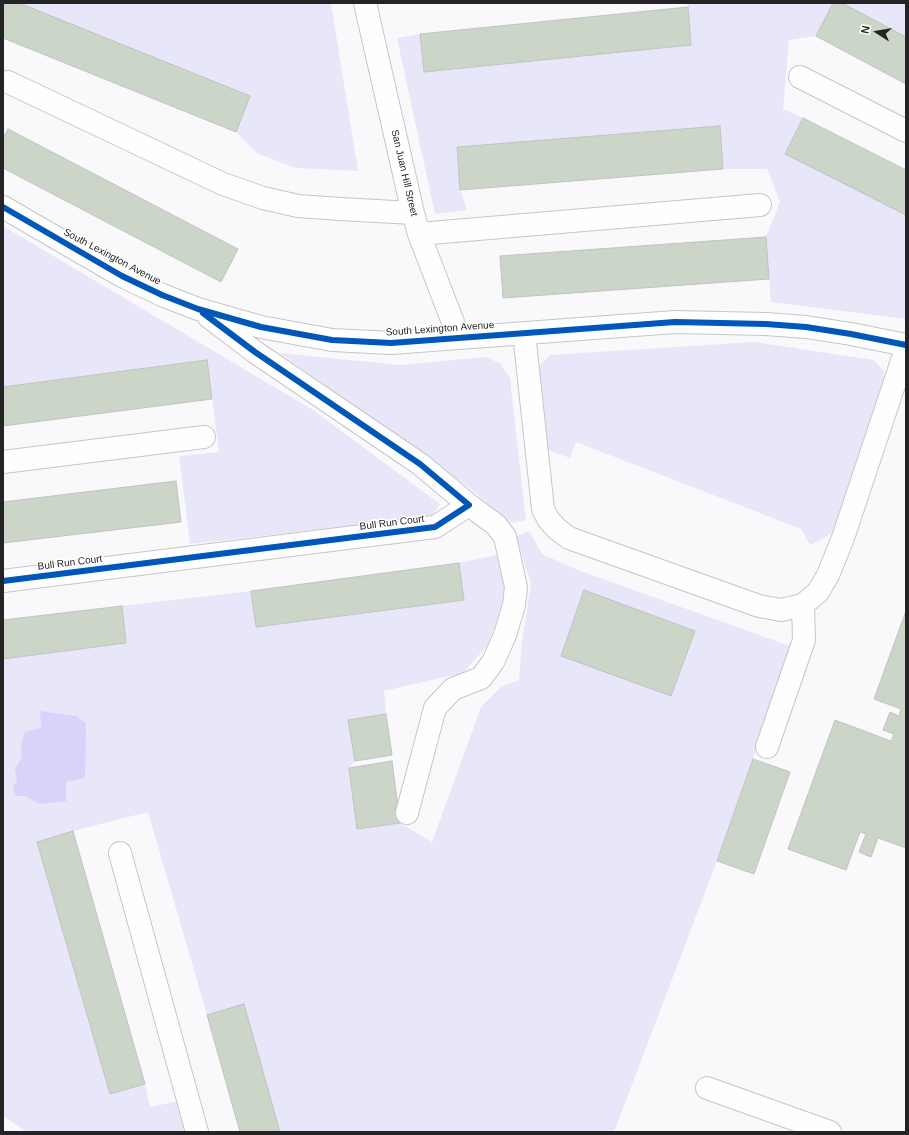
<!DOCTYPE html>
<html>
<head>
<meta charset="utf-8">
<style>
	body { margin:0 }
	#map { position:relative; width:909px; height:1135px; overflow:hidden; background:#f9f9fc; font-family:Helvetica,sans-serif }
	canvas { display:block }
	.frame { position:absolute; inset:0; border:4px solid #242426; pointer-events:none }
	.north { position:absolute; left:857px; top:12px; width:40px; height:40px; -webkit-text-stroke:3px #fff; paint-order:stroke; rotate:282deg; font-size:11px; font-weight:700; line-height:16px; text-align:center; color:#242426 }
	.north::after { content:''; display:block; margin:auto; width:14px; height:18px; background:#242426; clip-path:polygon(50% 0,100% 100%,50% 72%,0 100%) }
</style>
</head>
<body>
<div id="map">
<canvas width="909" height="1135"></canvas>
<div class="frame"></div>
<div class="north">N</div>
</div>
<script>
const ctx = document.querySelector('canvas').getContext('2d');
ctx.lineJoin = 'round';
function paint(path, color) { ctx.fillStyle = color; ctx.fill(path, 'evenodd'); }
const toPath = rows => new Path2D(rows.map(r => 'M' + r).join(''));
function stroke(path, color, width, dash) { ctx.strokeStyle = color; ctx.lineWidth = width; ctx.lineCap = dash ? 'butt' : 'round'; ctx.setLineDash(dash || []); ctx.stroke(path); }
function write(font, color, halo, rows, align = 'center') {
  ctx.font = font + ' Helvetica,sans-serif'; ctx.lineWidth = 3; ctx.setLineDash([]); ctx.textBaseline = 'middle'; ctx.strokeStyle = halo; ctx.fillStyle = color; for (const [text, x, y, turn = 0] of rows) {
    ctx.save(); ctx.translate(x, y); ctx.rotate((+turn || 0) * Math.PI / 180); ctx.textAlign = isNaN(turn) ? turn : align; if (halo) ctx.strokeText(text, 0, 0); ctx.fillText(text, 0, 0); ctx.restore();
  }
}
const green = toPath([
	[19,3,331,3,358,171,296,168,258,154,236,132],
	[688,3,833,3,816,36,789,40,783,109,803,118,785,154,906,215,906,319,771,302,766,237,780,202,767,169,723,169,720,126,457,147,460,190,467,210,435,214,397,38,420,34,424,72,691,45,688,7],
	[842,3,906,3,906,37],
	[3,226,313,410,440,504,431,517,190,544,179,456,219,452,207,360,3,387],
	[754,342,874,360,884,371,883,389,833,533,810,545,801,529,576,442,570,458,548,450,539,366,550,355],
	[280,353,400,365,485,357,500,363,510,378,526,520,510,523,475,492],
	[529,531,542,554,578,570,790,646,753,759,717,861,614,1132,280,1132,244,1005,207,1015,148,812,73,831,37,842,110,1094,145,1084,150,1107,179,1101,187,1132,27,1132,3,1116,3,659,126,643,122,606,251,591,256,627,464,600,459,563,497,555,506,596,488,645,463,673,384,691,386,714,348,720,355,761,349,768,357,829,400,823,432,842,481,707,501,687,519,680,522,642,531,583,516,537]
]);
const water = toPath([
	[40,711,76,716,86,723,85,778,66,782,66,801,40,804,24,796,15,796,13,787,17,781,15,769,22,757,21,744,25,732,41,728]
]);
const building = toPath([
	[4,3,19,3,250,96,236,132,3,38,3,6,4,3],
	[833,3,842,3,906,37,906,84,816,36,833,3],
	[688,7,691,45,424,72,420,34,688,7],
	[803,118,906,170,906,215,785,154,803,118],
	[720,126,723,169,460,190,457,147,720,126],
	[8,129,238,249,221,282,3,168,3,138,8,129],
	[766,237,769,279,503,298,500,256,766,237],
	[207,360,212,399,3,426,3,387,207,360],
	[176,481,181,522,3,543,3,502,176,481],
	[459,563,464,600,256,627,251,591,459,563],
	[584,590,695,631,671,696,561,656,584,590],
	[122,606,126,643,3,659,3,620,122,606],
	[906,611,906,848,878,838,871,857,859,852,866,834,860,832,846,870,788,849,835,720,891,741,894,734,883,730,890,712,899,716,901,709,874,699,906,611],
	[386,714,392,755,355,761,348,720,386,714],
	[753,759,790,772,754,874,717,861,753,759],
	[392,761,400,823,357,829,349,768,392,761],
	[73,831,145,1084,110,1094,37,842,73,831],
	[244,1004,280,1132,240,1132,207,1015,244,1004]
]);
const minor = toPath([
	[365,3,413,213,419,234,459,338],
	[800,77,906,131],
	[8,82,223,184,263,198,298,206,340,209,413,213],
	[3,207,122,276,162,295,198,309,261,327,332,340,391,343,675,322,766,324,806,327,851,334,906,345],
	[419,234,760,205],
	[524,333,543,509,548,519,557,529,569,538,759,606,781,610,803,605],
	[3,462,204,437],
	[3,581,435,527,469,505,420,464,255,352,209,317],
	[767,747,804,640,803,605,818,592,828,575,843,538,906,349],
	[407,813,435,708,453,689,481,678,493,662,505,635,514,605,516,587,505,537,496,525,469,505],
	[120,853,197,1132],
	[707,1088,830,1132]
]);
const cycleway = toPath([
	[3,207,122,276,162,295,198,309,261,327,332,340,391,343,675,322,766,324,806,327,851,334,906,345],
	[3,581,435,527,469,505,420,464,255,352,203,313]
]);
const streetNames = [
	["San Juan Hill Street",404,173,77],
	["South Lexington Avenue",112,257,28],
	["South Lexington Avenue",440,329,-4],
	["Bull Run Court",392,523,-7],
	["Bull Run Court",70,563,-7]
];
paint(green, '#e8e6f9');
paint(water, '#d9d3f9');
paint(building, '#cbd6c9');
stroke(building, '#c1c1c2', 1);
stroke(minor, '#c6c6c8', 24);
stroke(minor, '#fefeff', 22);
stroke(cycleway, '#0057b8', 6);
write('10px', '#242426', '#fff', streetNames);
</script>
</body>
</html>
